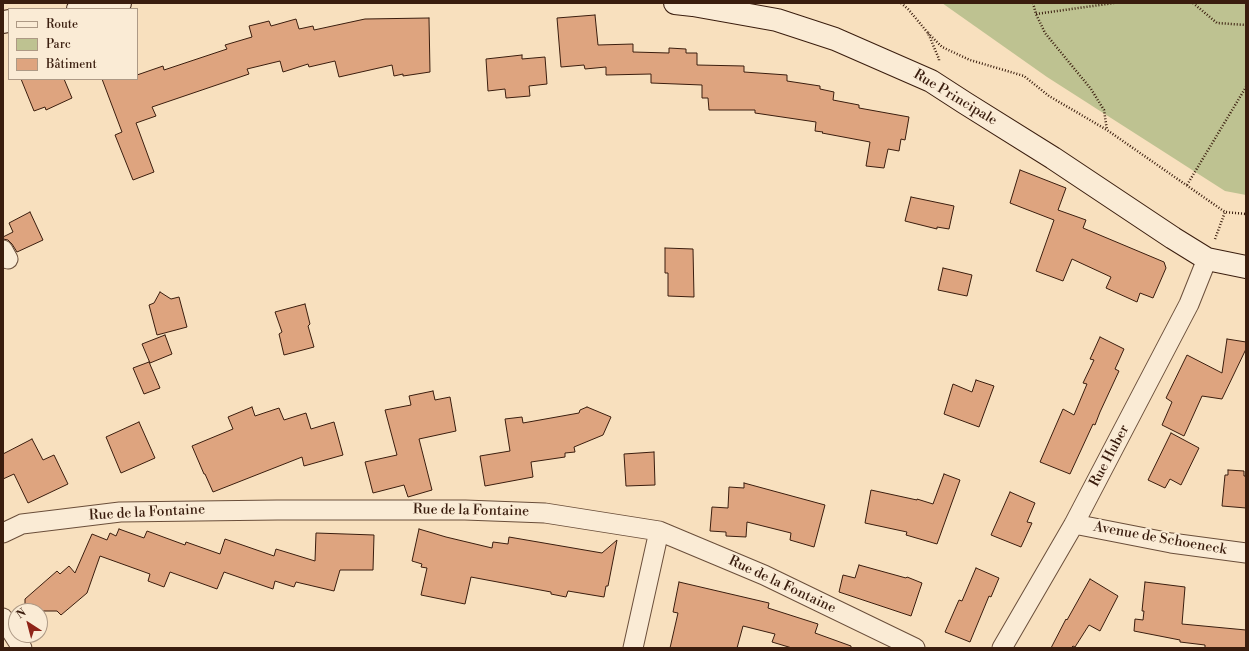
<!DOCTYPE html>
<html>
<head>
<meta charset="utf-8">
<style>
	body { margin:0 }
	#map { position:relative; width:1249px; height:651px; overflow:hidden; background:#f8e0be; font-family:"Libre Bodoni",serif }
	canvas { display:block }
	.frame { position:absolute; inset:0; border:4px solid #3a1d0e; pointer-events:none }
	.legend { position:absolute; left:8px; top:8px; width:130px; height:72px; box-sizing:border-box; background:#faebd5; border:1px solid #ad9985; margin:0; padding:5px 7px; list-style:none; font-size:12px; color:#3a1d0e }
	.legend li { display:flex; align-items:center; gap:8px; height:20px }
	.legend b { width:20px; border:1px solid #ad9985 }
	.north { position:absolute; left:8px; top:603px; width:40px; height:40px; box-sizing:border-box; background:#faebd5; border:1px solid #ad9985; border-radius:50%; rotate:324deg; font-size:11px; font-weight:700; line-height:16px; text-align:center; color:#3a1d0e }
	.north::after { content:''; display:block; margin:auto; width:14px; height:18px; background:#8f2418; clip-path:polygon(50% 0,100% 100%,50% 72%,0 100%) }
</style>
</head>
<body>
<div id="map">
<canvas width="1249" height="651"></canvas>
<div class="frame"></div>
<ul class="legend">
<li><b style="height:5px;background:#faebd5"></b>Route</li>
<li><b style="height:11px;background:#bec291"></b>Parc</li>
<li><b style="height:11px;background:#dea47f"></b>Bâtiment</li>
</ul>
<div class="north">N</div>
</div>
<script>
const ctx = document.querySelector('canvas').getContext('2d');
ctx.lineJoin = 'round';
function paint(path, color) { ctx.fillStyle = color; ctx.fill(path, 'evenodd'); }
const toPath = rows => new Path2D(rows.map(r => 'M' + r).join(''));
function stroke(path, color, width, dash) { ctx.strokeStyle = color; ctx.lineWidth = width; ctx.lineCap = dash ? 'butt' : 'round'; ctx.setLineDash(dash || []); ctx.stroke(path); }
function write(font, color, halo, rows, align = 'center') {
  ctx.font = font + ' "Libre Bodoni",serif'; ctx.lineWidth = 4; ctx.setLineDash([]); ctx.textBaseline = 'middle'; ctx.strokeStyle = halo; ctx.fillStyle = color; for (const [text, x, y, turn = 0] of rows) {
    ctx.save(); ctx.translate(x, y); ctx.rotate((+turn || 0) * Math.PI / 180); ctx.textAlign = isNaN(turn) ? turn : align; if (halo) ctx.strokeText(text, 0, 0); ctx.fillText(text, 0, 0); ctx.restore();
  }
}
const green = toPath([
	[942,3,1246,3,1246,195,1225,191,1047,77]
]);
const building = toPath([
	[595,15,598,45,633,44,633,52,669,53,669,48,686,49,686,53,697,53,697,65,744,66,744,72,787,75,787,81,820,86,820,89,834,92,833,100,859,105,859,108,909,117,905,140,901,139,899,151,888,149,884,168,866,166,870,142,822,133,823,132,815,131,816,122,755,113,755,110,709,110,708,98,702,98,702,85,651,83,651,74,606,75,606,67,585,69,584,65,561,67,557,18,595,15],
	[429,18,430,72,403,76,403,74,394,76,392,65,339,77,335,61,309,67,308,64,283,72,280,61,247,69,249,74,152,107,156,116,136,123,154,172,133,180,115,135,122,132,102,79,137,79,137,75,163,66,164,70,227,49,225,45,252,37,249,26,269,21,271,26,296,19,299,29,313,26,314,30,365,19,429,18],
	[522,55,522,59,545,57,547,84,529,86,530,96,506,98,505,89,488,91,486,59,522,55],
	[21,79,64,79,72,98,46,110,45,107,34,111,21,79],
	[1020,170,1066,188,1058,210,1086,220,1083,228,1164,262,1166,268,1153,298,1140,293,1137,302,1106,288,1111,277,1072,259,1063,281,1036,271,1054,220,1010,203,1020,170],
	[911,197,954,206,949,229,937,227,937,229,905,221,911,197],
	[30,212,43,240,17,252,12,244,8,240,3,239,3,237,13,232,9,223,30,212],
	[665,248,693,249,694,297,668,296,668,273,665,273,665,248],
	[943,268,972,275,967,296,938,290,943,268],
	[160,292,171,299,179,297,187,327,157,335,149,305,154,303,160,292],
	[305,304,310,324,308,326,314,347,284,355,279,334,282,332,275,312,305,304],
	[165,335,172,354,150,363,142,344,165,335],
	[1100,337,1124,349,1115,369,1119,371,1100,412,1095,425,1093,424,1070,474,1040,462,1063,409,1074,415,1087,384,1083,383,1094,360,1090,359,1100,337],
	[1227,339,1246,342,1246,349,1222,399,1202,396,1184,436,1162,425,1172,402,1166,398,1187,355,1222,373,1227,339],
	[149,362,160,388,144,394,133,368,149,362],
	[976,380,994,386,979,427,944,414,953,384,972,392,976,380],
	[433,391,435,400,450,397,456,431,419,439,432,490,408,497,404,485,373,493,365,462,397,455,385,410,411,405,409,396,433,391],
	[252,407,255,416,279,408,284,420,306,413,311,429,334,422,343,455,304,466,302,457,213,492,205,474,204,474,192,446,233,429,228,417,252,407],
	[587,407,611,417,603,435,574,447,575,452,565,453,565,457,531,462,533,477,485,486,480,456,510,451,505,419,522,417,523,423,579,413,580,410,587,407],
	[139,422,155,458,121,473,106,437,139,422],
	[1171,433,1199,448,1181,485,1170,479,1165,488,1148,480,1171,433],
	[32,439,43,460,54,455,68,484,28,503,14,474,3,479,3,454,32,439],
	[654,452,655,485,626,486,624,454,654,452],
	[1228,470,1244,471,1244,476,1246,476,1246,508,1222,506,1225,475,1228,475,1228,470],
	[944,474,960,480,937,544,906,535,907,532,865,523,871,490,917,500,917,499,933,504,944,474],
	[744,483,825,505,814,547,790,540,791,533,747,522,746,537,726,536,726,532,710,531,712,507,728,508,729,487,744,488,744,483],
	[1010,492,1035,503,1027,522,1032,523,1021,547,991,535,1010,492],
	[119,529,144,538,147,531,185,545,186,542,220,554,225,539,274,556,276,549,315,561,316,533,374,535,373,570,340,570,334,591,296,582,294,587,275,581,273,589,224,572,217,589,170,572,164,587,148,581,150,574,100,556,87,593,61,615,57,611,31,611,25,605,25,599,57,571,60,574,69,566,75,573,92,534,107,540,110,533,116,536,119,529],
	[419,529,446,537,492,548,493,542,508,544,509,537,602,553,617,540,608,586,606,586,604,597,568,591,566,597,551,594,551,592,471,577,465,604,421,595,427,568,421,567,422,564,412,561,419,529],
	[859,565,906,578,907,577,922,583,911,616,839,592,843,575,855,578,859,565],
	[976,568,999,578,991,597,989,596,970,642,945,632,959,600,962,601,976,568],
	[1090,579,1118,596,1100,631,1089,625,1075,647,1073,646,1071,648,1051,648,1066,619,1067,620,1090,579],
	[679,582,769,603,768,608,818,624,815,633,851,646,851,648,792,648,772,642,775,634,743,626,737,648,670,648,678,613,673,612,679,582],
	[1145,582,1185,587,1182,624,1246,630,1246,648,1205,648,1205,645,1180,642,1180,640,1134,631,1135,619,1143,620,1144,611,1142,611,1145,582]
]);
const path = toPath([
	[901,3,908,9,928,33,939,59,939,61],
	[1033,3,1036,14,1045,33,1091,89,1104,110,1107,130],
	[1193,3,1217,23,1246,25],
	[1036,14,1114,3],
	[928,33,942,47,970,60,1024,76,1049,96,1107,130,1225,212,1246,214],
	[1187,185,1246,87],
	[1215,239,1225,212]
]);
const street = toPath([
	[3,250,8,259],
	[1074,524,1171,543,1246,553],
	[3,533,22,524,120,512,277,510,465,510,545,513,659,531,764,575,915,648],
	[3,618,22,648],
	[633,648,659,531],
	[1002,648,1074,524,1189,304,1207,259]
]);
const secondary = toPath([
	[675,3,693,5,777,20,835,39,931,81,965,103,1053,158,1173,238,1207,259,1246,267],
	[78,9,120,3],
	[3,22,9,21]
]);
const streetNames = [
	["Rue Principale",955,98,31],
	["Rue Huber",1110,456,-62],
	["Rue de la Fontaine",471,511,1],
	["Rue de la Fontaine",147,513,-3],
	["Avenue de Schoeneck",1160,539,10],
	["Rue de la Fontaine",782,585,25]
];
paint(green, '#bec291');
paint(building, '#dea47f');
stroke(building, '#3a1d0e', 1);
stroke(street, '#6a4e3a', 21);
stroke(secondary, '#3a1d0e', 24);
stroke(path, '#3a1d0e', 2.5, [1, 2]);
stroke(street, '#faebd5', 19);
stroke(secondary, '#faebd5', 22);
write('14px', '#3a1d0e', '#faebd5', streetNames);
</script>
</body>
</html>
